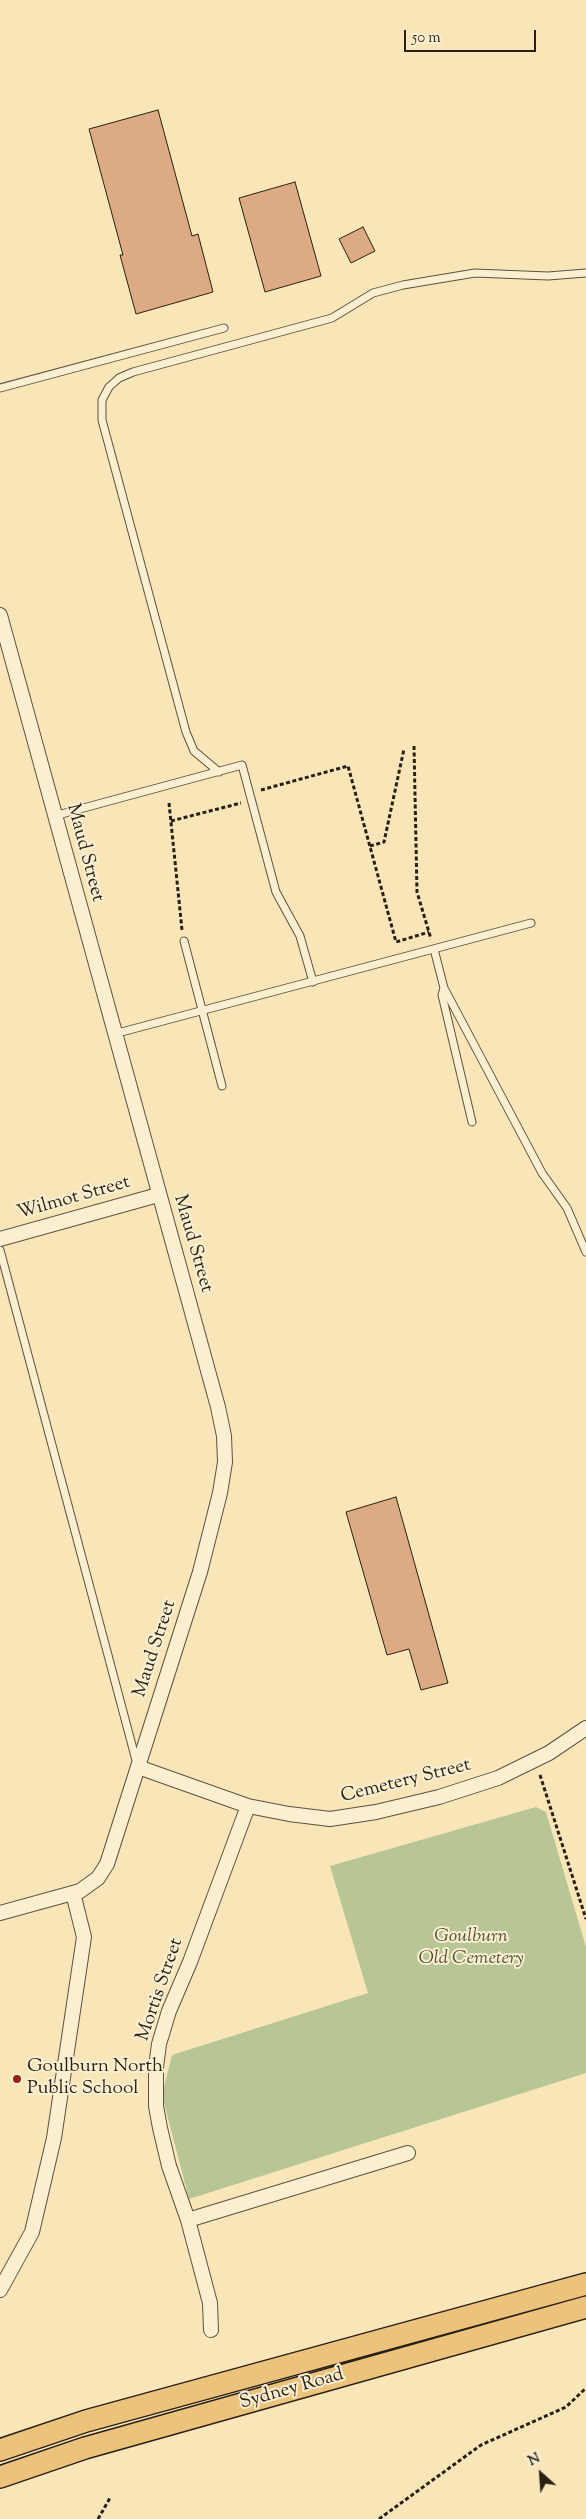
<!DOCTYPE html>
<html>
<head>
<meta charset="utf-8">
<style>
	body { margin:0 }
	#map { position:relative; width:586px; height:2519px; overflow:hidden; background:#f8e6b8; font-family:"Sorts Mill Goudy",serif }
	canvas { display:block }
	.north { position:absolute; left:516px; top:2449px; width:50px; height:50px; -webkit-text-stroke:4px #faefd1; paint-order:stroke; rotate:334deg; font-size:14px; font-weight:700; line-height:20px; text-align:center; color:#2a1f15 }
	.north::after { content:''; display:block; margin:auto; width:18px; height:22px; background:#2a1f15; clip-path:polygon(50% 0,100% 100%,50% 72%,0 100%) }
	.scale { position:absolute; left:404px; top:30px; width:132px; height:22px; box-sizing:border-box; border:2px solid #2a1f15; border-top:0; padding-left:6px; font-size:15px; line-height:18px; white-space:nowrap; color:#2a1f15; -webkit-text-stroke:4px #faefd1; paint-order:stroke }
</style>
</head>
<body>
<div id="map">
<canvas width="586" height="2519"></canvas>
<div class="north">N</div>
<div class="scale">50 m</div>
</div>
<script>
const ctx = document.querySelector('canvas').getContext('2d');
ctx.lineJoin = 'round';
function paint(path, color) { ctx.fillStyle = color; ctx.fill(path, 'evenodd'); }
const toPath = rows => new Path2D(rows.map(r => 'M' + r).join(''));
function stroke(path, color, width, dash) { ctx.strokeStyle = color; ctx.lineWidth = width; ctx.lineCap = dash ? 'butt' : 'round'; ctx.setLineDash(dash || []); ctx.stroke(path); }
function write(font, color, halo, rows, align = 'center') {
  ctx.font = font + ' "Sorts Mill Goudy",serif'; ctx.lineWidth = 4; ctx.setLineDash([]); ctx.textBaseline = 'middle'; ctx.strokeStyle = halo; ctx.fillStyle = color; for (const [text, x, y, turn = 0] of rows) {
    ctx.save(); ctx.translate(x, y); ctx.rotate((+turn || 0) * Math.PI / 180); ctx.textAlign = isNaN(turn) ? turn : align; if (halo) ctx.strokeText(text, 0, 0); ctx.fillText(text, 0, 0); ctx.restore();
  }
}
const green = toPath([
	[536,1807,546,1812,586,1947,586,2073,189,2199,162,2095,172,2055,368,1993,330,1866]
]);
const building = toPath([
	[158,110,192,236,198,234,213,292,136,314,120,255,123,255,89,129,158,110],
	[295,182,321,276,265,292,239,198,295,182],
	[363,227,375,251,351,263,339,239,363,227],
	[396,1497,448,1683,421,1690,409,1649,387,1655,346,1512,396,1497]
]);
const path = toPath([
	[414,746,417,892,431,939],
	[261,790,348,766,396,942,429,932],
	[169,803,182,930],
	[171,821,241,803],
	[370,846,384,842,404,749],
	[540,1775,586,1919],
	[98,2519,110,2498],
	[379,2519,481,2445,566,2407,586,2388]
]);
const service = toPath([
	[0,388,224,328],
	[219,772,194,751,186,732,102,420,102,400,109,387,119,378,133,372,332,318,373,293,403,285,475,273,548,276,586,273],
	[54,816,242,765,276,892,300,936,313,982],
	[184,941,222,1086],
	[434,949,444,988,442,995,472,1122],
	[444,988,542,1173,567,1208,586,1252],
	[114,1034,531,923],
	[0,1250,137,1764]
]);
const minor = toPath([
	[0,615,218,1407,224,1436,225,1462,220,1493,200,1572,107,1864,98,1878,80,1891,0,1913],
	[0,1239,158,1195],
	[138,1767,248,1806,289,1814,330,1819,376,1812,439,1797,498,1778,549,1753,586,1728],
	[188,2220,408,2153],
	[0,2290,32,2232,54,2138,84,1937,73,1893],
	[211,2330,210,2303,188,2220,169,2166,160,2128,156,2106,156,2067,159,2044,169,2011,190,1962,248,1806]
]);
const primary = toPath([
	[0,2450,86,2421,586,2284],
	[0,2477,85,2448,586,2307]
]);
const markers = [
	[17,2079,5,"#8f2418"]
];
const streetNames = [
	["Maud Street",84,853,75],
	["Wilmot Street",74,1199,-16],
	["Maud Street",192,1244,74],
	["Maud Street",156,1649,-72],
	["Cemetery Street",406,1782,-14],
	["Mortis Street",161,1990,-71],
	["Sydney Road",292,2390,-16]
];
const parkNames = [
	["Goulburn",471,1938],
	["Old Cemetery",471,1960]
];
const poiNames = [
	["Goulburn North",27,2068],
	["Public School",27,2090]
];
paint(green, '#b7c694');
paint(building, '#ddab83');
stroke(building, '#2a1f15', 1);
stroke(service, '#5e513e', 9);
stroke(minor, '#5e513e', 16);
stroke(primary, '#2a1f15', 24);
stroke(path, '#2a1f15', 3, [4, 2.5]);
stroke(service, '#faefd1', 7);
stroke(minor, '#faefd1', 14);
stroke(primary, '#ecc37c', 21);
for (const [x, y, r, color] of markers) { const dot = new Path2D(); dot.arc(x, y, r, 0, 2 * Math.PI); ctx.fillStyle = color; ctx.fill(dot); stroke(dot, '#faefd1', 2); }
write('19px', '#2a1f15', '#faefd1', streetNames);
write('italic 19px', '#54513b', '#faefd1', parkNames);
write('19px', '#2a1f15', '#faefd1', poiNames, 'left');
</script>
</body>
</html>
